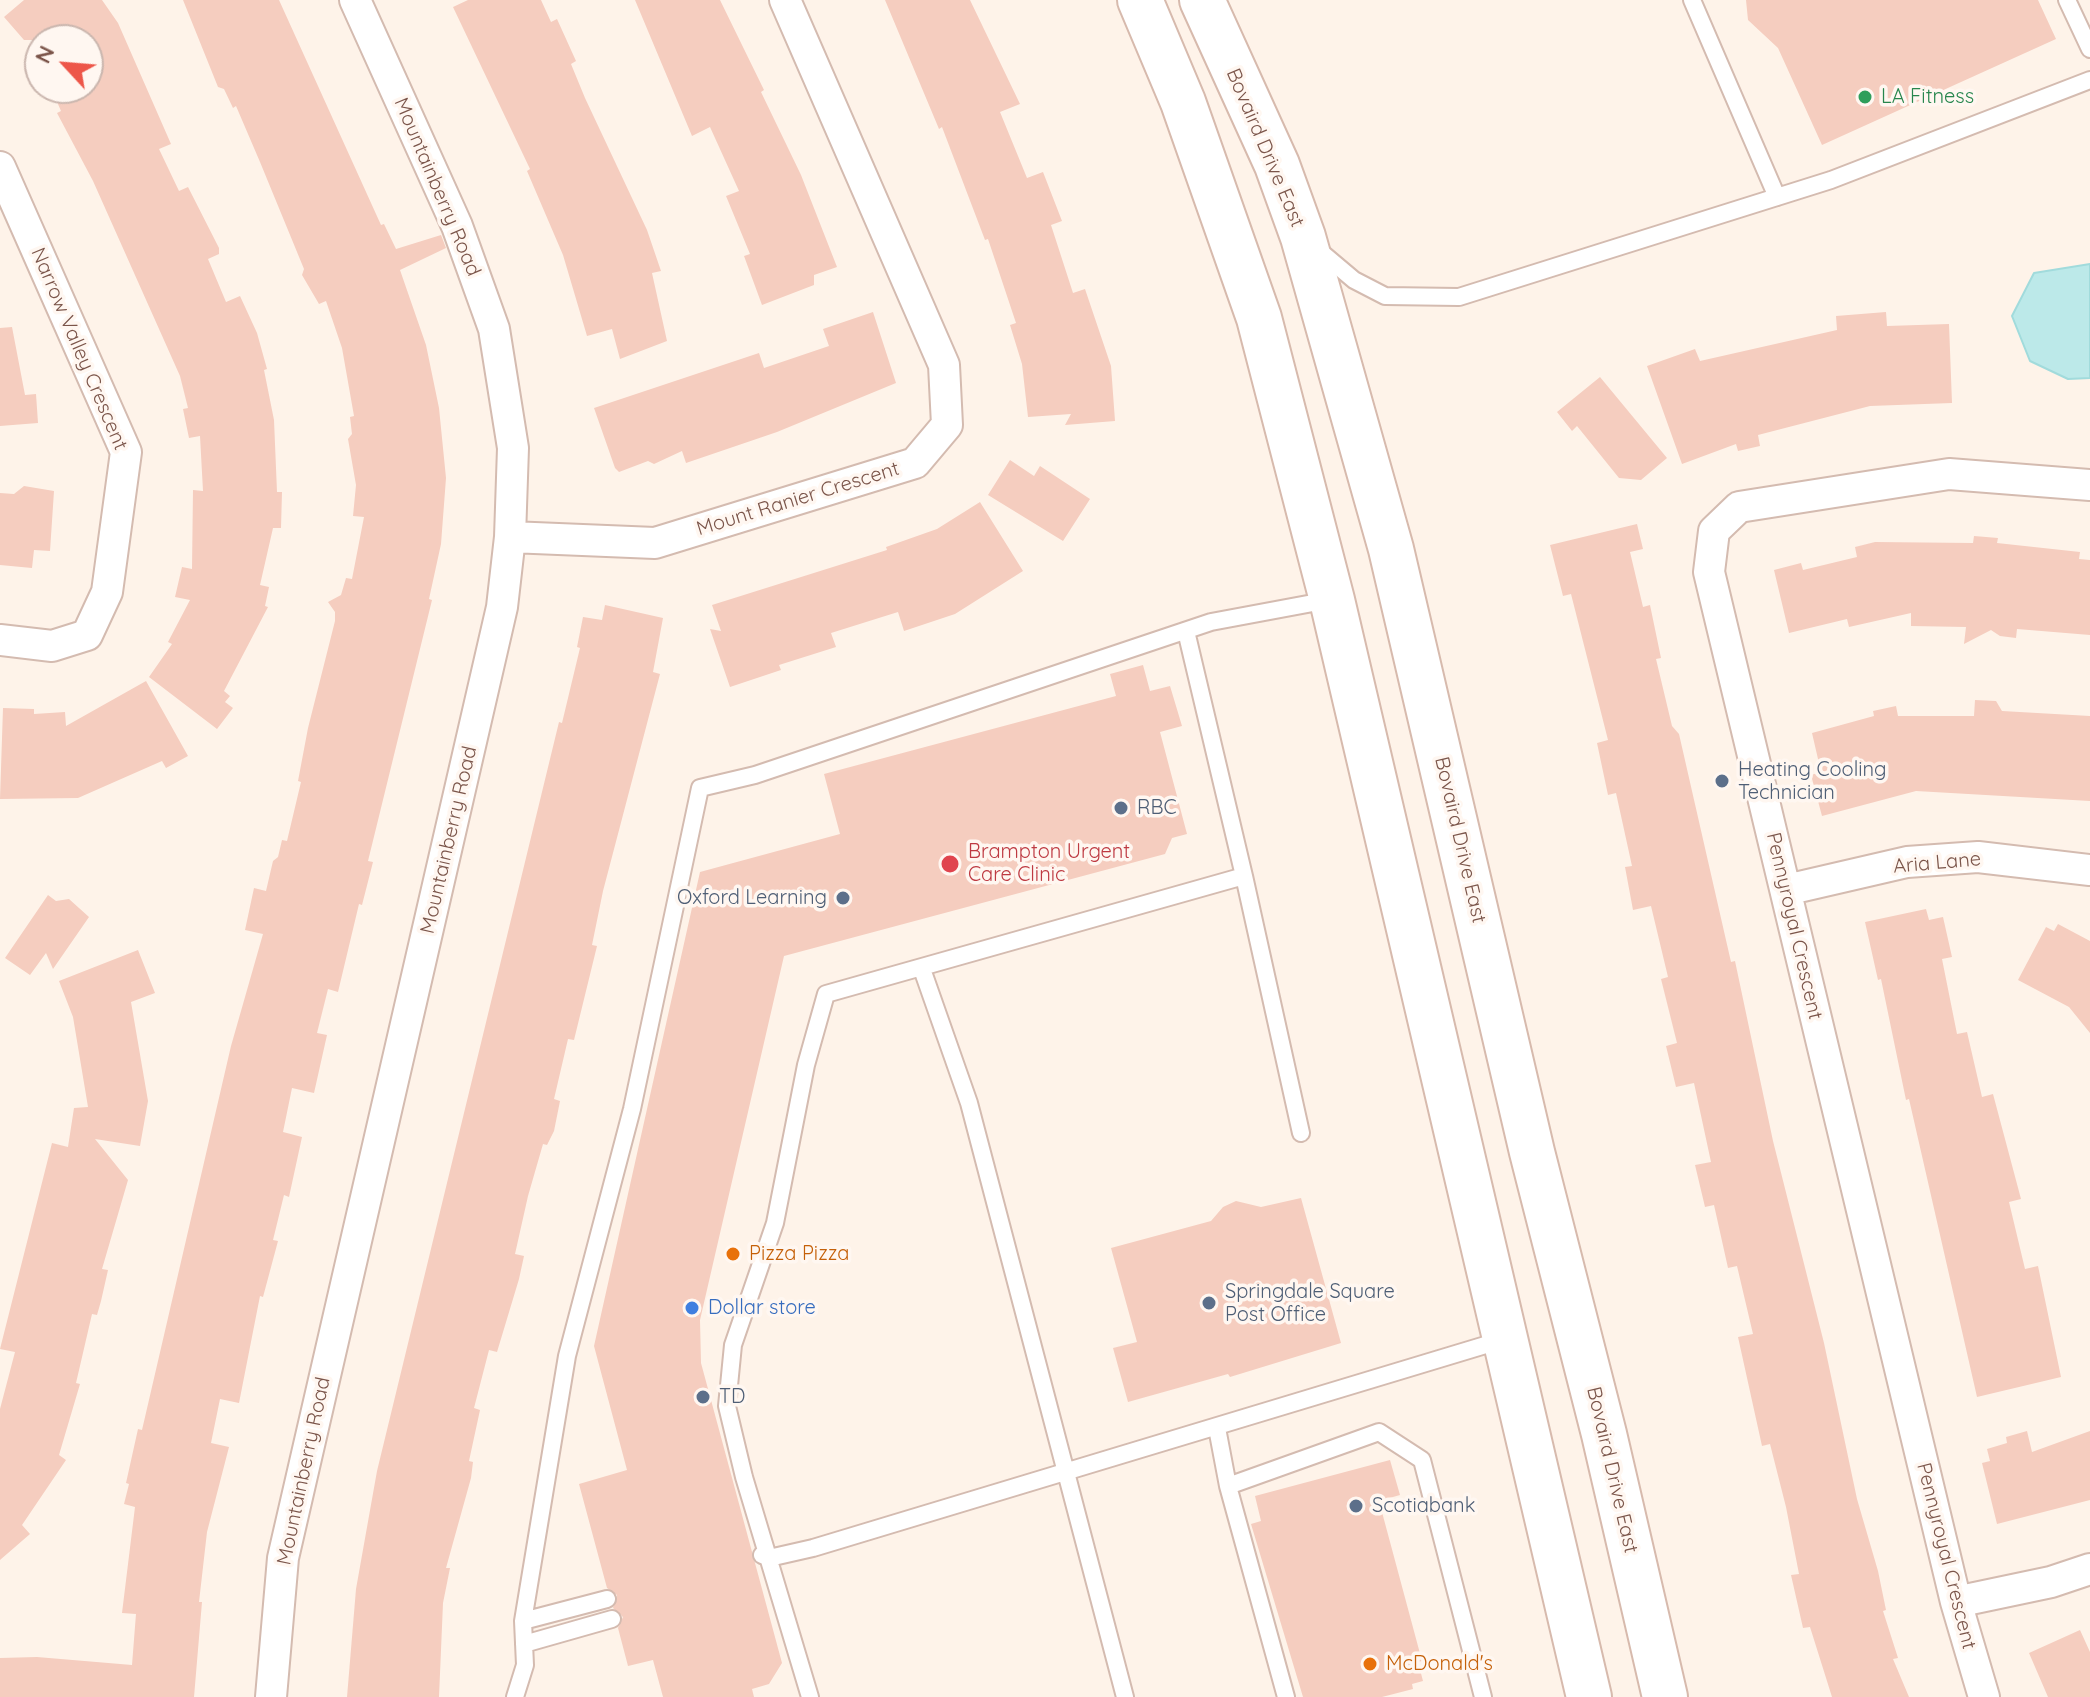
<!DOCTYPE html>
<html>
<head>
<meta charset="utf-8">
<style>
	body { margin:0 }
	#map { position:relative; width:2090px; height:1697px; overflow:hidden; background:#fef3e9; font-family:Quicksand,sans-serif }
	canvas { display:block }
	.north { position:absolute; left:24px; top:24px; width:80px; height:80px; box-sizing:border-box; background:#fff7f1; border:2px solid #cab6ae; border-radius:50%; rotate:296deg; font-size:22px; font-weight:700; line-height:32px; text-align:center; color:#7b554a }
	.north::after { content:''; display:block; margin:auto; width:28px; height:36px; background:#ed5649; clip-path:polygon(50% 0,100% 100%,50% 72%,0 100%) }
</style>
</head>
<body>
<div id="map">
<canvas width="2090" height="1697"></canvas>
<div class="north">N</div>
</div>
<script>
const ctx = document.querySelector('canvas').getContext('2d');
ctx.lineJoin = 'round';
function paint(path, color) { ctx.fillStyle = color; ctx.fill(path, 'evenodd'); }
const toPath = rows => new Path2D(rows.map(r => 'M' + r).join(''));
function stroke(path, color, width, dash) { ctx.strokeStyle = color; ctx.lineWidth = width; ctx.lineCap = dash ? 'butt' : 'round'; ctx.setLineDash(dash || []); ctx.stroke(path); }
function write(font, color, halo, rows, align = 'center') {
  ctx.font = font + ' Quicksand,sans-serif'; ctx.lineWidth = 7; ctx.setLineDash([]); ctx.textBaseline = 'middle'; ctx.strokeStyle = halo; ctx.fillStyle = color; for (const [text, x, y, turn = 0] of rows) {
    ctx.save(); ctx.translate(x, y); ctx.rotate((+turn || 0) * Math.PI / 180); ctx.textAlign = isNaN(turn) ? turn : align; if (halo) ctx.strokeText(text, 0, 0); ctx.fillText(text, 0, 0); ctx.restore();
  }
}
const water = toPath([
	[2090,264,2090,378,2068,379,2030,361,2012,316,2034,273,2090,264]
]);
const building = toPath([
	[24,0,102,0,118,23,171,144,159,149,179,191,188,187,219,248,219,254,208,259,226,302,240,296,257,333,267,369,264,370,274,420,277,492,282,492,281,528,273,528,260,585,269,587,265,606,268,607,224,691,230,696,225,702,233,708,217,729,149,677,172,644,168,642,190,600,175,597,182,567,192,569,193,490,203,491,200,436,189,438,183,409,188,408,180,376,93,181,57,113,61,111,51,88,88,88,88,40,24,40,4,17],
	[183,0,279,0,381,225,384,224,396,249,441,235,446,248,400,270,426,345,439,408,446,478,441,544,429,599,432,600,368,861,373,862,362,905,359,904,338,992,328,989,317,1033,327,1035,314,1093,292,1088,283,1132,302,1137,289,1197,284,1195,273,1240,278,1241,263,1297,260,1296,239,1403,220,1399,211,1443,229,1447,207,1532,199,1602,202,1602,194,1697,0,1697,0,1658,37,1657,132,1665,136,1614,122,1613,135,1507,124,1504,129,1484,126,1483,138,1429,142,1430,231,1046,263,934,245,930,254,888,266,891,273,861,278,857,282,840,287,841,301,782,298,781,308,728,335,621,335,612,328,602,341,595,346,578,352,579,364,517,353,516,356,485,348,439,352,434,350,417,354,416,342,348,326,301,319,304,302,275,304,269,260,162,236,106,233,108,224,89,218,87],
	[468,0,541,0,551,22,557,19,576,61,571,64,585,98,647,230,661,271,652,273,667,341,620,359,612,329,587,336,563,255,527,171,530,169,453,7],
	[635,0,720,0,764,90,761,92,801,175,837,267,814,275,814,285,762,305,744,256,750,254,726,196,739,191,710,127,692,136],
	[885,0,970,0,1020,104,1000,112,1027,178,1043,172,1062,221,1051,225,1073,293,1085,289,1111,366,1115,421,1065,425,1071,414,1028,417,1022,364,1010,325,1016,323,988,239,985,240,942,127,939,129],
	[1746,0,2038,0,2056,39,1822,145,1778,48,1748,20],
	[873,312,896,383,777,432,686,463,682,451,654,464,648,461,619,472,615,468,594,408,759,353,764,368,829,346,823,329],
	[1886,312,1887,326,1949,324,1952,403,1870,406,1758,435,1760,446,1738,451,1736,444,1682,464,1647,366,1695,349,1700,361,1837,330,1836,316],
	[12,327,25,395,36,394,38,423,0,426,0,328],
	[1600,377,1667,458,1641,480,1619,478,1577,426,1572,431,1557,412],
	[1010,460,1034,476,1040,466,1090,499,1063,541,988,495],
	[24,486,54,491,50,551,34,550,32,568,0,565,0,493,14,494],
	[980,502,1023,571,955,614,904,631,898,612,831,633,836,647,779,665,781,670,730,687,710,629,721,631,712,605,887,550,886,547,937,529],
	[1637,524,1643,549,1630,552,1643,607,1650,605,1661,658,1656,659,1672,726,1679,734,1731,962,1735,961,1773,1141,1824,1343,1857,1499,1878,1571,1886,1610,1883,1611,1898,1658,1893,1659,1909,1697,1832,1697,1810,1627,1803,1628,1791,1575,1799,1574,1786,1507,1770,1444,1762,1446,1738,1337,1753,1334,1737,1266,1728,1268,1714,1205,1705,1207,1695,1165,1711,1162,1694,1083,1676,1087,1666,1046,1677,1043,1661,979,1668,977,1651,906,1633,910,1625,867,1632,866,1616,793,1608,795,1597,743,1608,740,1571,594,1563,596,1550,545],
	[1974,536,1998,538,1997,543,2080,552,2079,559,2090,560,2090,635,2017,629,2016,638,2000,636,1991,630,1964,644,1966,627,1911,626,1911,613,1849,627,1847,619,1789,633,1774,570,1801,563,1803,570,1857,557,1855,547,1875,542,1973,543],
	[605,605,663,618,653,672,660,674,603,891,592,945,597,946,574,1040,568,1039,554,1099,560,1101,554,1131,547,1145,543,1144,528,1196,515,1254,524,1256,519,1279,497,1352,489,1350,474,1408,480,1410,469,1461,473,1462,471,1478,446,1568,450,1568,443,1603,439,1697,347,1697,356,1589,377,1471,559,722,562,723,580,648,577,647,583,617,602,620],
	[1143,665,1150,691,1170,686,1182,726,1160,732,1187,834,1172,838,1165,854,784,956,700,1320,701,1363,782,1663,769,1684,752,1689,754,1697,663,1697,653,1660,628,1666,618,1628,623,1617,613,1608,617,1595,607,1588,579,1484,627,1470,594,1346,700,872,840,834,824,774,1116,696,1110,674],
	[146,681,188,756,166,768,162,761,78,798,0,799,3,708,34,709,34,714,65,712,66,726],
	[1975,700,1996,701,2002,711,2090,716,2090,801,1916,791,1822,816,1811,775,1821,772,1812,733,1874,716,1873,711,1896,706,1898,716,1974,716],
	[48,895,56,901,69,899,89,917,53,969,46,953,30,975,5,958],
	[1926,909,1929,920,1943,917,1952,957,1942,959,1957,1034,1967,1032,1982,1097,1993,1094,2021,1199,2009,1202,2025,1269,2038,1266,2061,1377,1977,1397,1909,1099,1906,1100,1881,979,1878,980,1865,922],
	[2058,924,2090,941,2090,1033,2069,1007,2018,980,2046,927,2054,931],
	[138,950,155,993,131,1002,148,1101,140,1146,95,1139,128,1180,102,1269,108,1270,101,1301,97,1315,92,1314,76,1383,80,1384,59,1455,66,1460,22,1525,30,1534,0,1560,0,1409,15,1352,0,1349,52,1143,68,1147,74,1108,88,1107,73,1017,59,981],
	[1301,1198,1341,1343,1230,1377,1228,1374,1128,1402,1113,1348,1137,1342,1111,1248,1211,1221,1223,1207,1236,1201,1261,1207],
	[2027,1431,2032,1452,2090,1431,2090,1500,1997,1524,1982,1463,1990,1461,1987,1449,2007,1443,2006,1437],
	[1390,1460,1400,1495,1379,1501,1422,1661,1418,1662,1423,1681,1412,1684,1413,1689,1382,1697,1303,1697,1251,1524,1261,1521,1255,1496],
	[2080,1630,2090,1652,2090,1697,2048,1697,2029,1653]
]);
const service = toPath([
	[1692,0,1777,197],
	[2067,0,2090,49],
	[1316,248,1354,280,1385,296,1459,297,1831,180,2090,80],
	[1244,876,1301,1133],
	[922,969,969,1103,1125,1697],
	[1217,1428,1228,1486,1379,1432,1422,1460,1483,1697],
	[1228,1486,1286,1697],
	[762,1555,769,1558,813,1548,1502,1340],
	[523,1621,607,1599],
	[524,1644,612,1619],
	[515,1697,525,1665,523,1621,567,1356,632,1109,700,788,755,775,1211,622,1329,600],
	[810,1697,744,1477,727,1406,733,1345,775,1223,806,1065,826,994,1244,876,1186,631]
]);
const minor = toPath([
	[0,167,126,452,107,592,87,635,52,646,0,640],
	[510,537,655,543,915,463,947,425,944,365,785,0],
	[1786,890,1907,862,1978,857,2090,870],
	[1956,1602,2051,1582,2090,1569],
	[271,1697,283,1558,502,607,510,537,513,448,494,329,457,226,355,0],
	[1984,1697,1956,1602,1709,572,1714,531,1739,507,1949,474,2090,485]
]);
const secondary = toPath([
	[1140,0,1183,102,1259,318,1332,600,1589,1697],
	[1202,0,1277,165,1303,237,1391,549,1532,1152,1604,1434,1665,1697]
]);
const markers = [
	[1865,97,8,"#2e9e5b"],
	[1722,781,8,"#5c6f8a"],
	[1121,808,8,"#5c6f8a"],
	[950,864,10,"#e0444e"],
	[843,898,8,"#5c6f8a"],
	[733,1254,8,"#e8710a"],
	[1209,1303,8,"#5c6f8a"],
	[692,1308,8,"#3f7fe0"],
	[703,1397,8,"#5c6f8a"],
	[1356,1506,8,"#5c6f8a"],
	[1370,1664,8,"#e8710a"]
];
const leisureNames = [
	["LA Fitness",1881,97]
];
const streetNames = [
	["Bovaird Drive East",1265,148,67],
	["Mountainberry Road",437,187,67],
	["Narrow Valley Crescent",79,349,67],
	["Mount Ranier Crescent",798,499,-17],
	["Mountainberry Road",449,840,-77],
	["Bovaird Drive East",1460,840,77],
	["Aria Lane",1937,863,-5],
	["Pennyroyal Crescent",1794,926,77],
	["Bovaird Drive East",1612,1470,77],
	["Mountainberry Road",304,1471,-78],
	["Pennyroyal Crescent",1946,1556,76]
];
const serviceNames = [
	["Heating Cooling",1738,770],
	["Technician",1738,793],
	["RBC",1137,808],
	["Oxford Learning",827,898,"right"],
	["Springdale Square",1225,1292],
	["Post Office",1225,1315],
	["TD",719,1397],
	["Scotiabank",1372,1506]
];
const healthNames = [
	["Brampton Urgent",968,852],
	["Care Clinic",968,875]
];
const foodNames = [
	["Pizza Pizza",749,1254],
	["McDonald's",1386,1664]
];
const shopNames = [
	["Dollar store",708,1308]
];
paint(water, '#bce9e9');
stroke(water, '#a1dbdc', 2);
paint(building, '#f5cdbf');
stroke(service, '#d4bbb0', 20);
stroke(minor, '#d4bbb0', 34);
stroke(secondary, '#d7baad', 48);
stroke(service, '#fff', 16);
stroke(minor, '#fff', 30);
stroke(secondary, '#fff', 44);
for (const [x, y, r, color] of markers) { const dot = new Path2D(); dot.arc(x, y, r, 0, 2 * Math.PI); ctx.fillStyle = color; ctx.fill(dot); stroke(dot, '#fff7f1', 3); }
write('20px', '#27864d', '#fff7f1', leisureNames, 'left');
write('20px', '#7b554a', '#fff7f1', streetNames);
write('20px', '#4e5e75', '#fff7f1', serviceNames, 'left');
write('20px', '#be3a42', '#fff7f1', healthNames, 'left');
write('20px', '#c56008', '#fff7f1', foodNames, 'left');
write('20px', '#366cbe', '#fff7f1', shopNames, 'left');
</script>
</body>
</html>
